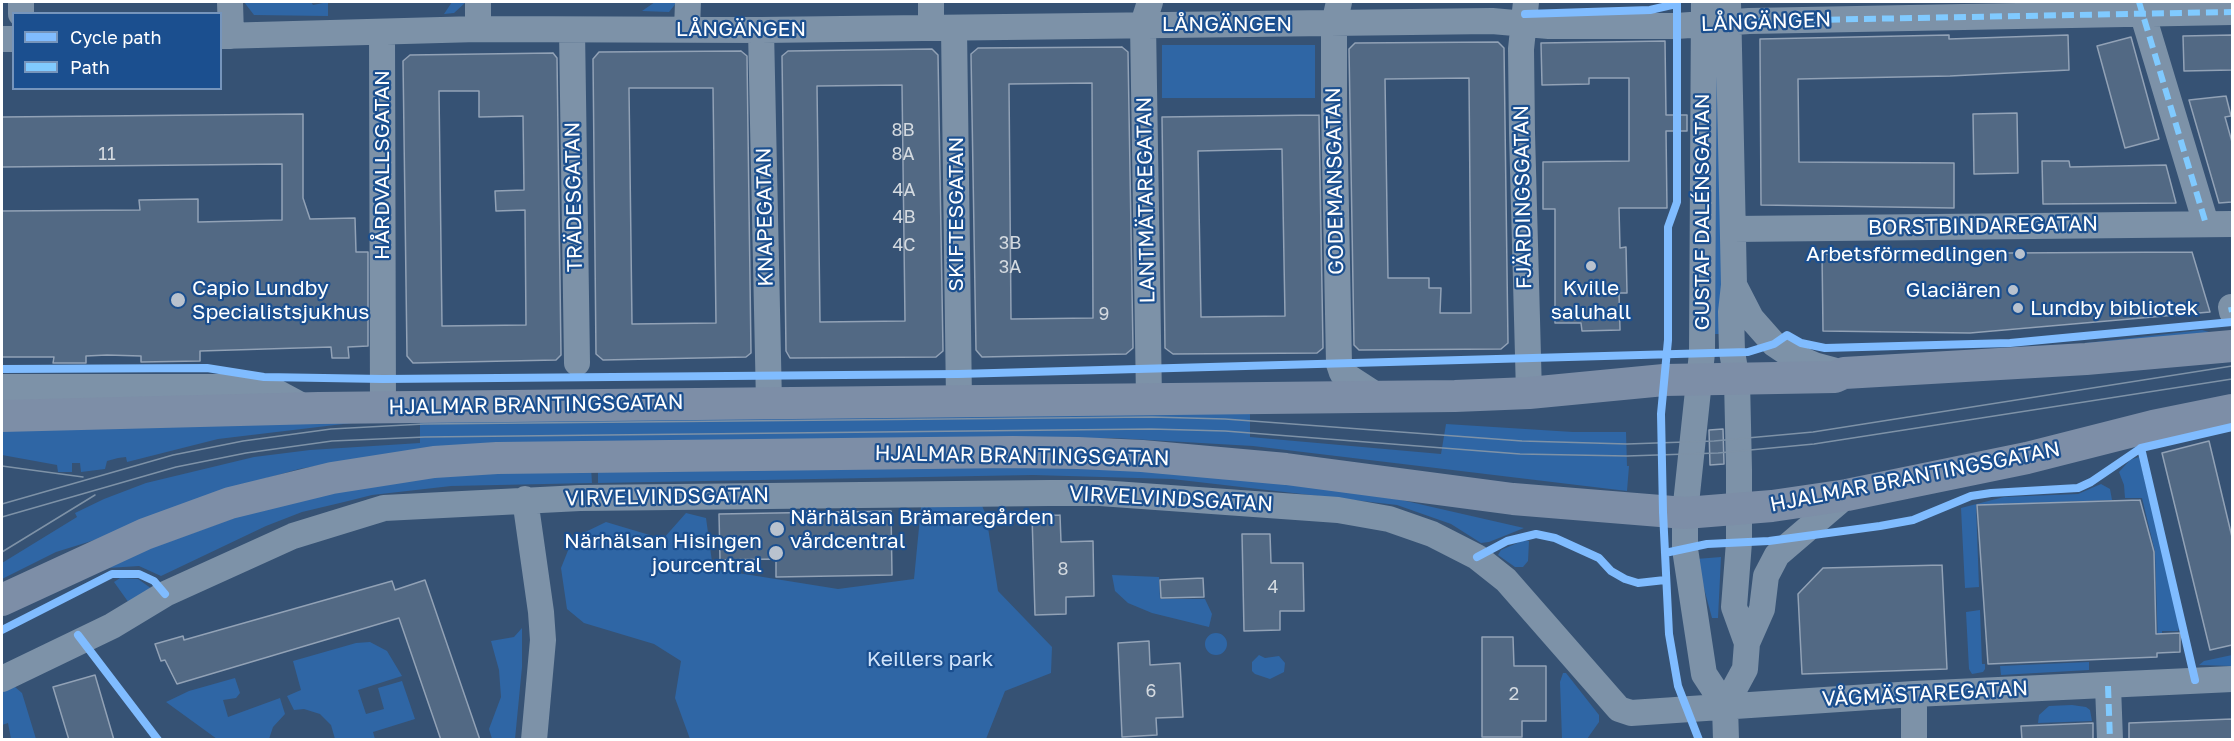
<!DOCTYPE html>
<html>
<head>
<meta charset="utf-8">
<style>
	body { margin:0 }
	#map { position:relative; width:2234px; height:741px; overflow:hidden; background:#365274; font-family:"Golos Text",sans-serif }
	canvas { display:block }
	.frame { position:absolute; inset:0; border:3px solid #fff; pointer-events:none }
	.legend { position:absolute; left:12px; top:12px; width:210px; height:78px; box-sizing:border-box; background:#1b4f8f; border:2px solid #7695bc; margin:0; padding:8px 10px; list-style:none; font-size:18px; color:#fff }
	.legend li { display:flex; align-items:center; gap:12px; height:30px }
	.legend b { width:30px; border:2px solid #7695bc }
</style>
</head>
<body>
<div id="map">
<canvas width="2234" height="741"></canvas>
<div class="frame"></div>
<ul class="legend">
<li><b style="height:8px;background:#80bcff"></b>Cycle path</li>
<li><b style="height:8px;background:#80caff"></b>Path</li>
</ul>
</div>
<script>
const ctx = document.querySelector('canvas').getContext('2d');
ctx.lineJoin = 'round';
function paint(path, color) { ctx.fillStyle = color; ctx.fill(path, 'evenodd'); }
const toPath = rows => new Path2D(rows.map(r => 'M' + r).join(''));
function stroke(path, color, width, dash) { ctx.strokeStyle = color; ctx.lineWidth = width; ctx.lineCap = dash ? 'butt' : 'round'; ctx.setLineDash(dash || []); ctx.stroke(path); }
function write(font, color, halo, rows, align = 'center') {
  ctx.font = font + ' "Golos Text",sans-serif'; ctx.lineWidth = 4.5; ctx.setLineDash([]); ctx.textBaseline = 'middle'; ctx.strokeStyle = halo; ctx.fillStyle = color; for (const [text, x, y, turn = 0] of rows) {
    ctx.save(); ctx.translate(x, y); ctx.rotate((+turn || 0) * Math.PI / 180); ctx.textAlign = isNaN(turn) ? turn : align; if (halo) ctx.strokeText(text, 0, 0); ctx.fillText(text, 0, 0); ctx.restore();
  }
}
const green = toPath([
	[244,2,311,2,313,5,328,2,328,16,254,15],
	[452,2,466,2,454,13,444,14],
	[655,2,677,2,669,12,642,11],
	[1162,45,1315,45,1315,98,1162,98],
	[1723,57,1723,334,1713,334,1710,58],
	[2202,330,2213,333,2082,346,2086,343],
	[1174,411,1250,414,1250,437,1441,454,1446,424,1573,432,1626,432,1627,466,1629,466,1627,491,1253,446,1114,438,1023,438,339,462,299,469,225,490,114,534,56,552,2,579,2,563,77,517,75,513,104,499,146,483,254,457,310,450,420,443,420,419],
	[360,422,218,439,127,462,126,457,118,458,107,461,105,469,81,472,80,463,72,463,72,472,58,472,57,465,2,455,2,428],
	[2139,457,2180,625,2178,631,2162,631,2162,645,2158,646,2155,552,2142,498,2125,498,2124,485,2119,472,2130,460],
	[1095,467,1263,480,1397,499,1524,528,1489,542,1481,543,1451,524,1397,505,1172,479,1033,475,598,483,598,468],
	[591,468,592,483,451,486,372,495,344,502,302,512,266,526,161,576,139,566,108,568,140,552,259,509,399,479],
	[2101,484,2110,489,2112,500,1976,505,1979,587,1965,588,1961,508,2004,497,2078,494],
	[980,501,986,515,998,591,1052,647,1051,673,1005,691,986,739,690,739,675,698,681,661,654,644,584,623,567,609,561,568,573,538,606,522,663,539,686,513,706,518,713,569,838,589,914,579,921,507],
	[1522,541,1529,541,1528,561,1523,567,1515,567,1498,555,1501,550],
	[1721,557,1718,618,1712,618,1696,559],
	[1112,575,1159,577,1160,599,1205,599,1212,614,1209,627,1152,613,1128,603,1115,591],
	[120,578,138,579,152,589,129,603,114,582],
	[1980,610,1982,664,1985,664,1985,669,1983,672,1972,674,1969,669,1966,612],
	[522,628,522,667,515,739,492,739,489,729,501,697,499,670,491,641,514,637],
	'1205 644a11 11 0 1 1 22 0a11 11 0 1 1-22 0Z',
	[370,642,387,651,402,676,358,690,366,714,384,709,378,688,402,681,415,719,373,732,375,739,335,739,331,725,320,714,304,709,294,710,287,696,301,690,293,661,356,643],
	[1259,655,1265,658,1279,656,1285,663,1284,672,1270,679,1255,674,1252,671,1252,662],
	[2232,655,2232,666,2199,665,2204,661],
	[2089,662,2089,670,2001,675,2000,666],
	[1563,673,1566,673,1599,715,1599,722,1587,739,1562,739,1560,682],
	[235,678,240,693,236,698,223,700,228,717,280,698,285,714,273,727,269,739,217,739,166,702,189,691],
	[2,687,15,687,22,693,36,739,11,739,8,723,2,725],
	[2072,705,2086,707,2090,710,2092,721,2038,723,2039,715,2049,706]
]);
const building = toPath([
	[1949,35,1949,39,2068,35,2069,70,1950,76,1798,79,1799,162,1954,163,1954,208,1761,205,1760,39,1949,35],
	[2232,35,2232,70,2184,71,2183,36,2232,35],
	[2131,37,2159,139,2125,148,2097,46,2131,37],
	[1665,41,1666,115,1687,115,1687,131,1666,131,1667,208,1619,208,1620,248,1626,247,1627,293,1619,293,1620,330,1582,331,1581,323,1555,323,1555,209,1543,209,1543,162,1629,161,1629,78,1589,78,1589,84,1542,85,1541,43,1665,41],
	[1498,42,1504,48,1508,343,1501,349,1359,350,1354,345,1349,49,1355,43,1498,42],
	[1469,78,1471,313,1440,313,1441,288,1429,288,1429,278,1388,278,1385,79,1469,78],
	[1122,47,1128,52,1133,348,1126,354,982,357,976,350,971,54,978,48,1122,47],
	[1092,83,1093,318,1011,319,1009,84,1092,83],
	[932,49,938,55,943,351,936,357,790,358,786,351,782,56,788,51,932,49],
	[902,85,905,321,820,322,817,86,902,85],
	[741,51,747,56,751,353,746,357,603,360,596,354,593,59,599,52,741,51],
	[629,88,713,88,716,323,632,324,629,88],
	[553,53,557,58,561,355,556,360,413,363,407,356,403,61,410,55,553,53],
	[439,91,479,91,479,117,523,116,524,190,495,191,496,211,525,210,526,325,442,326,439,91],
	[2226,96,2231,116,2225,117,2232,142,2232,202,2219,203,2189,100,2226,96],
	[2017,113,2018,173,1974,174,1973,114,2017,113],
	[303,114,303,198,310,219,355,218,356,252,368,252,368,346,348,347,349,358,332,358,331,347,200,351,200,361,141,362,141,356,107,355,86,356,86,363,53,363,54,357,2,357,2,211,140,210,139,200,198,199,198,222,282,220,282,164,2,167,2,117,303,114],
	[1319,115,1323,348,1317,353,1173,354,1165,348,1162,117,1319,115],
	[1282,149,1285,316,1201,317,1198,151,1282,149],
	[2042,161,2069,161,2070,167,2166,165,2176,203,2043,204,2042,161],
	[2192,252,2210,312,1970,333,1823,331,1822,254,2192,252],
	[1723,429,1724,464,1710,465,1709,430,1723,429],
	[2209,441,2232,537,2232,645,2210,650,2162,453,2209,441],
	[2140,500,2154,552,2156,634,2180,633,2180,652,2157,653,2157,657,1988,664,1977,505,2140,500],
	[891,511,892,575,776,577,776,559,720,560,719,514,891,511],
	[1060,515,1061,542,1093,541,1094,596,1066,597,1066,614,1035,615,1032,516,1060,515],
	[1242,534,1270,534,1271,563,1303,563,1304,611,1280,611,1280,630,1244,631,1242,534],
	[1942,565,1947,669,1802,674,1798,594,1823,568,1942,565],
	[1203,578,1204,597,1161,598,1160,580,1203,578],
	[425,580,480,740,441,740,399,618,177,684,165,660,161,661,155,644,183,636,184,640,392,581,395,590,425,580],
	[1482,637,1513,637,1514,666,1546,666,1546,721,1522,721,1522,737,1482,737,1482,637],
	[1149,641,1150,665,1180,663,1183,717,1156,718,1157,735,1122,737,1118,643,1149,641],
	[95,675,114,740,69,740,53,687,95,675],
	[2232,719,2232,740,2129,740,2129,723,2232,719],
	[2093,723,2093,740,2022,740,2021,726,2093,723]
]);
const minor = toPath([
	[21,2,21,14],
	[230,2,231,36],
	[931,2,931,28],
	[1339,2,1334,24,1334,108,1339,364,1342,373,1379,397],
	[1526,2,1521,49,1522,133,1529,393],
	[1704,2,1702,353,1685,513,1685,549,1704,674,1725,706],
	[2139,2,2206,224],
	[954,28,959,401],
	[478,29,478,2],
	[687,29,688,2],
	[572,30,577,363],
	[761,30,769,403],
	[382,32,383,407],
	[220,36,478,29,761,30,1492,21,1549,26,1676,26,1749,21,2232,12],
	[2,39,14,39],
	[1733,229,2232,224],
	[1734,285,1751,318,1774,344,1789,354,1814,365,1840,372],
	[2231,307,2232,312],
	[2,387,267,387,306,408],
	[1149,399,1143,24,1150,2],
	[525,499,541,612,543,640,534,740],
	[1747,643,1762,609,1766,576,1777,555,1847,495],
	[2,679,112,626,165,594,293,536,384,508,580,498,1049,493,1100,493,1338,510,1389,519,1432,534,1477,557,1506,580,1619,709,1631,713,1914,694,2232,679],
	[2108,686,2110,740],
	[1914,694,1914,740],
	[1725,706,1745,669,1747,643,1734,607,1739,542,1739,470,1737,380,1732,352,1731,312,1734,285,1728,2],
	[1725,706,1726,740]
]);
const major = toPath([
	[2,416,319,408,1455,396,1529,393,1664,380,1835,377,1844,373,2086,359,2232,346],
	[2,600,145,534,230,503,332,478,434,462,497,458,1013,452,1078,453,1142,456,1286,469,1513,499,1685,513,1772,506,1847,495,2027,458,2153,426,2232,410]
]);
const tram = toPath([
	[2,466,83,477],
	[2,504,173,455,243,441,331,429,424,424,1152,417,1225,419,1522,441,1627,444,1714,441,1813,432,2232,366],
	[2,517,176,467,246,453,332,441,425,437,1151,429,1225,431,1520,454,1627,456,1718,453,1814,444,2232,379],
	[2,552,95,495]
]);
const quiet = toPath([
	[2139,2,2206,224],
	[1756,21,2232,12],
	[2231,307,2232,312],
	[2108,686,2110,740]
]);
const cycleway = toPath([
	[1677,2,1677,202,1668,227,1668,340,1661,414,1663,512,1669,634,1678,686,1699,740],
	[1525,14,1650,10,1676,4],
	[2,369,207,368,264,377,383,379,958,374,1748,352,1774,344,1787,335,1801,343,1825,348,2010,343,2232,322],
	[2141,448,2195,680],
	[1665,553,1707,544,1769,541,1880,526,1913,520,1971,496,1991,493,2078,488,2091,482,2141,448,2232,427],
	[1477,557,1507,541,1536,534,1555,538,1599,558,1611,571,1625,579,1638,583,1665,580],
	[2,630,112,574,139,574,154,581,165,594],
	[78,635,158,740]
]);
const markers = [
	[2020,254,6,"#b9c2ce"],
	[1591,266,6,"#b9c2ce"],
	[2013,290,6,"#b9c2ce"],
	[178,300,8,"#b9c2ce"],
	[2018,308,6,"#b9c2ce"],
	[777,529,8,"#b9c2ce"],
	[776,553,8,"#b9c2ce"]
];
const numberNames = [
	["8B",903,130],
	["11",107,154],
	["8A",903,154],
	["4A",904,190],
	["4B",904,217],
	["3B",1010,243],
	["4C",904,245],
	["3A",1010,267],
	["9",1104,314],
	["8",1063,569],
	["4",1273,587],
	["6",1151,691],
	["2",1514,694]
];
const streetNames = [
	["LÅNGÄNGEN",1766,22,-2],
	["LÅNGÄNGEN",1227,24],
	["LÅNGÄNGEN",741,29],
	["HÅRDVALLSGATAN",382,165,-90],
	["GODEMANSGATAN",1335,181,-91],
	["TRÄDESGATAN",574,197,-91],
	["FJÄRDINGSGATAN",1523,197,-91],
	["LANTMÄTAREGATAN",1146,200,-91],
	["GUSTAF DALÉNSGATAN",1702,212,-90],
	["SKIFTESGATAN",956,214,-90],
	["KNAPEGATAN",765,217,-91],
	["BORSTBINDAREGATAN",1983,226,-1],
	["HJALMAR BRANTINGSGATAN",536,405,-1],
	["HJALMAR BRANTINGSGATAN",1022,456,1],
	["HJALMAR BRANTINGSGATAN",1915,477,-11],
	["VIRVELVINDSGATAN",667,497,-1],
	["VIRVELVINDSGATAN",1171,499,3],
	["VÅGMÄSTAREGATAN",1925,694,-3]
];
const poiNames = [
	["Arbetsförmedlingen",2008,254],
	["Capio Lundby",192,288,"left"],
	["Specialistsjukhus",192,312,"left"],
	["Kville",1591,288,"center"],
	["saluhall",1591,312,"center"],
	["Glaciären",2001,290],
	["Lundby bibliotek",2030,308,"left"],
	["Närhälsan Brämaregården",790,517,"left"],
	["vårdcentral",790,541,"left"],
	["Närhälsan Hisingen",762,541],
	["jourcentral",762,565]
];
const parkNames = [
	["Keillers park",930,659]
];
paint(green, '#2f66a5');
paint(building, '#526984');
stroke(building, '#92a2b6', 1.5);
stroke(minor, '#7d92a8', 26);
stroke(major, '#7d8ea7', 32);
stroke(tram, '#7e92a7', 1.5);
stroke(quiet, '#80caff', 6, [12, 6]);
stroke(cycleway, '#80bcff', 8);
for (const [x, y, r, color] of markers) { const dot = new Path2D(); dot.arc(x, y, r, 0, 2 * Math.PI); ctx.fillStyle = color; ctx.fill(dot); stroke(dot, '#1b4f8f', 2); }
write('18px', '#d4dae0', null, numberNames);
write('21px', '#fff', '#1b4f8f', streetNames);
write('21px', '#fff', '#1b4f8f', poiNames, 'right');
write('21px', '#cfe3fa', '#1b4f8f', parkNames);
</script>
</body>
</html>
